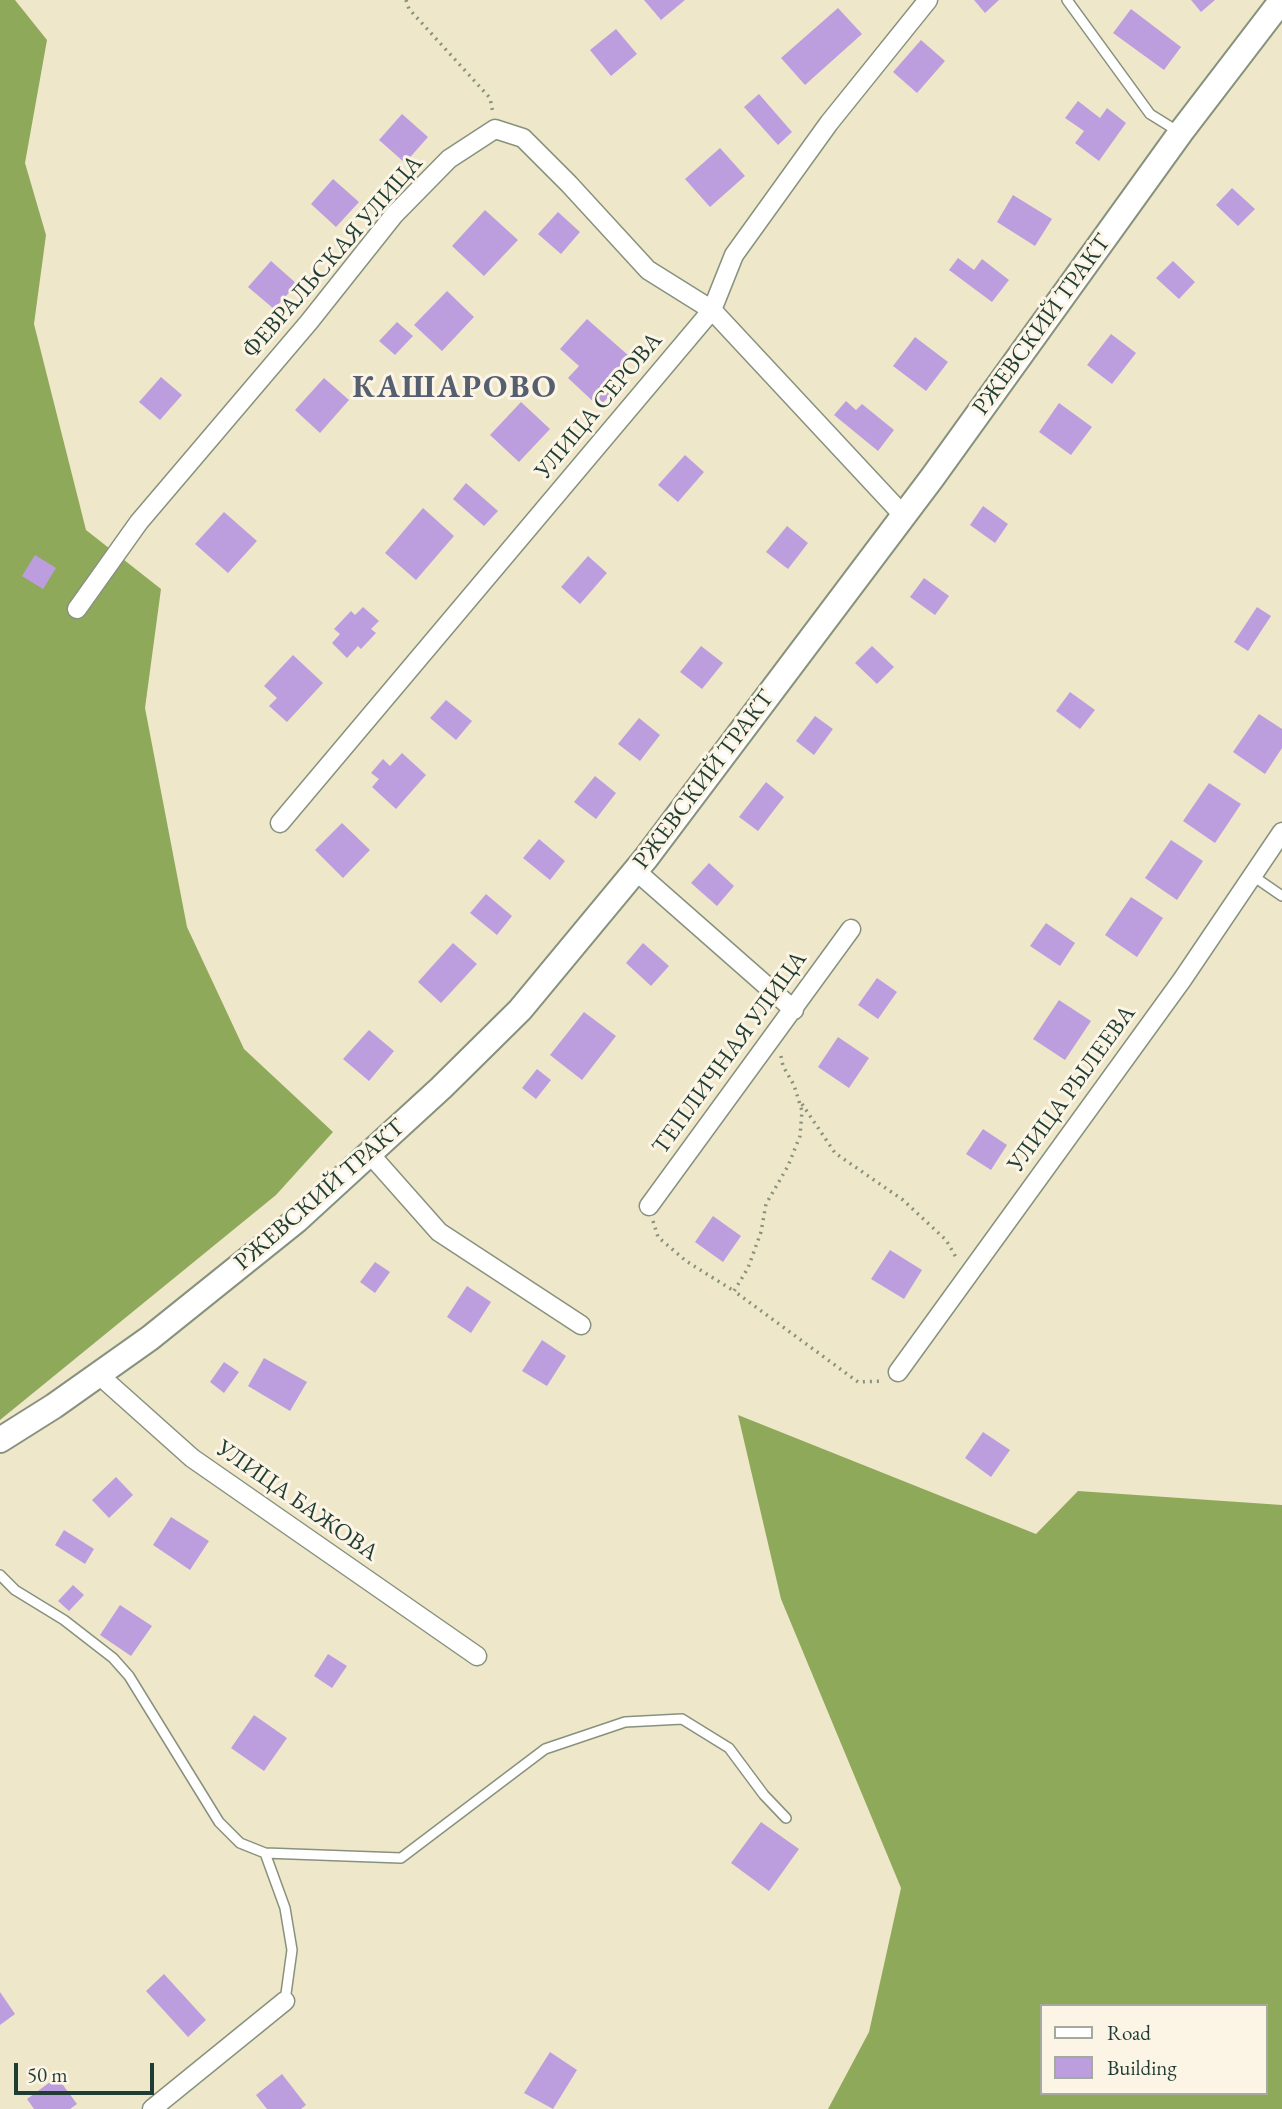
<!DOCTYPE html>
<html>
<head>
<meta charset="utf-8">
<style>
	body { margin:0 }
	#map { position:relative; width:1282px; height:2109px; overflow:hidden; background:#efe7c9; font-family:"EB Garamond",serif }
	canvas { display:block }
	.legend { position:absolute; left:1040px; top:2004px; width:228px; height:91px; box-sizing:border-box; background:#fcf5e5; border:2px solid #a4ab9e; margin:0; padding:9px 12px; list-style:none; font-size:21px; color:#1f3d34 }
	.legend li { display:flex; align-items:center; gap:14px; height:35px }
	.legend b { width:35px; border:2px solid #a4ab9e }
	.scale { position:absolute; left:14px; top:2063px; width:140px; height:32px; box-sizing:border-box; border:4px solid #1f3d34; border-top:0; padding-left:9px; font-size:21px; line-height:24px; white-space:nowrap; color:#1f3d34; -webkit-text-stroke:5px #fcf5e5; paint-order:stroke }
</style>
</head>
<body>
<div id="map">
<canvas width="1282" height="2109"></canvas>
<ul class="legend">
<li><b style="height:9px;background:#fff"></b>Road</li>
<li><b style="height:19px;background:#bc9edf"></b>Building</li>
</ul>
<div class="scale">50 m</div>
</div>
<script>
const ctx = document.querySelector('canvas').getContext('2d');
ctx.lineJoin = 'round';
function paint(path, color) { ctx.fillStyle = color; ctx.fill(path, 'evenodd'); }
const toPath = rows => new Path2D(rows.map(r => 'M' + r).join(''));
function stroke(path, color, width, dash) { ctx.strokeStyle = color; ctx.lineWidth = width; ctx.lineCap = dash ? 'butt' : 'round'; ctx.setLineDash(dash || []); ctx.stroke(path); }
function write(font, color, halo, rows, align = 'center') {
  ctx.font = font + ' "EB Garamond",serif'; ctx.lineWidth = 6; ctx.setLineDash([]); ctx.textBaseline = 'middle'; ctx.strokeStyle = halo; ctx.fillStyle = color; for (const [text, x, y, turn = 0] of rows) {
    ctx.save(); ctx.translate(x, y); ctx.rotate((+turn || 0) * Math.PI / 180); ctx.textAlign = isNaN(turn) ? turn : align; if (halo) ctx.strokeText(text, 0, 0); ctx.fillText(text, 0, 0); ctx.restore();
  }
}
const forest = toPath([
	[0,0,15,0,47,40,25,163,46,235,34,324,86,530,161,589,145,708,187,927,244,1049,333,1132,276,1195,0,1420],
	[738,1415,1036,1534,1078,1491,1282,1505,1282,2109,828,2109,869,2032,901,1888,781,1599],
	[1042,2006,1266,2006,1266,2093,1042,2093]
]);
const building = toPath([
	[644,0,685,0,661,20],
	[974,0,999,0,985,13],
	[1191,0,1215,0,1201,12],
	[838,8,862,34,805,85,781,58],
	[1131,9,1181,47,1164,70,1113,33],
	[616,29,637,54,611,76,590,50],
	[921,40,945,61,917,93,893,72],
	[759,94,792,132,778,145,744,107],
	[1078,101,1100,118,1107,108,1126,123,1099,161,1075,143,1084,131,1065,118],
	[402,114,428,137,405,163,379,140],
	[720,148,745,176,710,207,685,179],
	[333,179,359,202,336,227,311,204],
	[1232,188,1255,209,1238,226,1216,205],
	[1013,195,1052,219,1035,246,997,222],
	[485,210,518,240,484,276,452,246],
	[558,212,580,232,561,254,538,234],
	[958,258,974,270,982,259,1009,280,992,302,949,270],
	[271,261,297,284,274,309,248,287],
	[1173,261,1195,282,1179,299,1156,278],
	[447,291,474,317,442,351,414,325],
	[587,319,629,356,602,386,611,394,599,407,568,378,579,366,560,349],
	[397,322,413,336,395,355,379,341],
	[1111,334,1136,353,1112,384,1087,365],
	[915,337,948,362,926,391,893,366],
	[161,377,182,395,160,420,139,402],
	[324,378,349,400,320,433,295,410],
	[846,401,856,410,862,404,894,430,878,451,834,415],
	[521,402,550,429,519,462,490,435],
	[1059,403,1092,427,1071,455,1039,432],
	[685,455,704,472,678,502,658,485],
	[466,483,498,511,484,526,453,499],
	[983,506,1008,524,995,543,970,525],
	[423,508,454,536,416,580,385,553],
	[224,512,257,541,228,573,195,544],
	[787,526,808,543,788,569,766,552],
	[35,555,56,568,43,589,22,576],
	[588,556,607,573,580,604,561,587],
	[924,578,949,596,935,615,910,597],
	[363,607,379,621,371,629,376,633,361,649,358,646,347,658,332,643,340,634,334,629,351,611,355,615],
	[1257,607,1271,616,1248,651,1234,642],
	[701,646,723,663,702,689,680,672],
	[872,646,894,667,877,684,855,663],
	[293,655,323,683,287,722,269,706,277,698,264,686],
	[1070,692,1095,710,1080,729,1056,711],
	[446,700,472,721,456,740,430,718],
	[1259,714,1282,729,1282,748,1265,774,1233,752],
	[815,716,833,729,814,755,796,741],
	[639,718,660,735,640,761,618,744],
	[402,753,426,775,396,809,372,787,379,779,371,773,383,759,390,766],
	[595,776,616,793,596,819,574,802],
	[766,782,784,797,758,831,739,817],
	[1209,783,1241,804,1215,843,1183,821],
	[342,823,370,850,343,878,315,850],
	[539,839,565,861,550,880,523,858],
	[1171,840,1203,861,1177,900,1145,878],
	[709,863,734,886,717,906,691,883],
	[486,894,512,916,497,935,470,913],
	[1131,897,1163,918,1137,957,1105,935],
	[1046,923,1075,943,1060,966,1030,946],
	[453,943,477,964,441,1003,418,982],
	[643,943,669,966,651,986,626,963],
	[877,978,897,992,878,1019,858,1005],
	[1059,1000,1091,1021,1065,1060,1033,1039],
	[584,1012,616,1036,582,1080,550,1055],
	[369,1030,394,1051,369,1081,343,1059],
	[838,1037,869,1058,849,1088,818,1067],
	[537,1069,551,1080,536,1099,522,1088],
	[983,1129,1007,1145,991,1170,966,1154],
	[713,1216,741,1236,723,1262,695,1242],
	[890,1250,922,1270,904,1299,871,1279],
	[375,1262,390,1272,375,1293,360,1282],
	[467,1286,491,1302,471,1333,447,1317],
	[542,1340,566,1356,547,1386,522,1371],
	[264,1358,307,1382,290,1411,248,1386],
	[224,1362,239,1372,224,1393,210,1382],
	[983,1432,1010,1450,991,1477,965,1458],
	[116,1477,133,1495,109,1518,92,1500],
	[171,1517,209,1541,190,1570,153,1545],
	[64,1530,94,1549,85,1564,55,1545],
	[73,1585,84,1595,69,1611,58,1601],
	[120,1605,152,1626,131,1656,100,1635],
	[328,1654,347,1666,332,1688,314,1676],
	[254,1715,287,1738,264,1771,231,1748],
	[761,1822,799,1849,769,1891,731,1863],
	[164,1974,206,2020,188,2037,146,1991],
	[0,1992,15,2014,0,2025],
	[550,2052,577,2070,553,2109,524,2093],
	[282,2074,306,2105,301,2109,267,2109,256,2095],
	[57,2077,77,2104,70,2109,34,2109,27,2099]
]);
const path = toPath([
	[406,0,409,9,490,98,493,113],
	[781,1056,783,1066,794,1085,802,1111,800,1136,788,1166,766,1204,761,1232,748,1268,734,1291,858,1382,883,1381],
	[802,1104,835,1153,903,1200,946,1240,957,1259],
	[653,1221,658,1237,686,1261,734,1291]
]);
const lane = toPath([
	[1067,0,1150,114,1179,132],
	[1253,876,1282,896],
	[0,1575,15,1590,64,1620,113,1658,129,1676,219,1822,240,1843,265,1853,401,1858,545,1749,625,1722,682,1719,729,1748,764,1795,786,1818],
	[265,1853,285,1908,292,1950,285,2001]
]);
const street = toPath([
	[77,609,139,522,309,322,394,215,449,159,495,129,523,138,569,184,648,270,712,310,903,515],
	[280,823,712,310,734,255,829,123,928,0],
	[636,871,794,1010],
	[369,1153,439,1232,581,1325],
	[649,1206,851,929],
	[898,1372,1182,980,1282,832],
	[98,1374,192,1458,477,1656],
	[152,2109,285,2001]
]);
const secondary = toPath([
	[0,1440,54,1406,150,1338,297,1220,441,1088,520,1010,646,858,932,478,1181,132,1282,0]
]);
const streetNames = [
	["ФЕВРАЛЬСКАЯ УЛИЦА",333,257,-49],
	["РЖЕВСКИЙ ТРАКТ",1042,325,-54],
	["УЛИЦА СЕРОВА",599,406,-50],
	["РЖЕВСКИЙ ТРАКТ",704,780,-53],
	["ТЕПЛИЧНАЯ УЛИЦА",730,1053,-54],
	["УЛИЦА РЫЛЕЕВА",1072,1089,-54],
	["РЖЕВСКИЙ ТРАКТ",320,1195,-41],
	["УЛИЦА БАЖОВА",297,1501,35]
];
const districtNames = [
	["КАШАРОВО",455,388]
];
paint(forest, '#8fa95a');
paint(building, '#bc9edf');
stroke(lane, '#87927e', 12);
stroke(street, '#87927e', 21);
stroke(secondary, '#87927e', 28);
stroke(path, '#87927e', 3.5, [2, 5]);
stroke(lane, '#fff', 9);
stroke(street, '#fff', 18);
stroke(secondary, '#fff', 24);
write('24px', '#1f3d34', '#fcf5e5', streetNames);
ctx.letterSpacing = '2px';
write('bold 32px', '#565f70', '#fcf5e5', districtNames);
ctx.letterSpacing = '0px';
</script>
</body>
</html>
